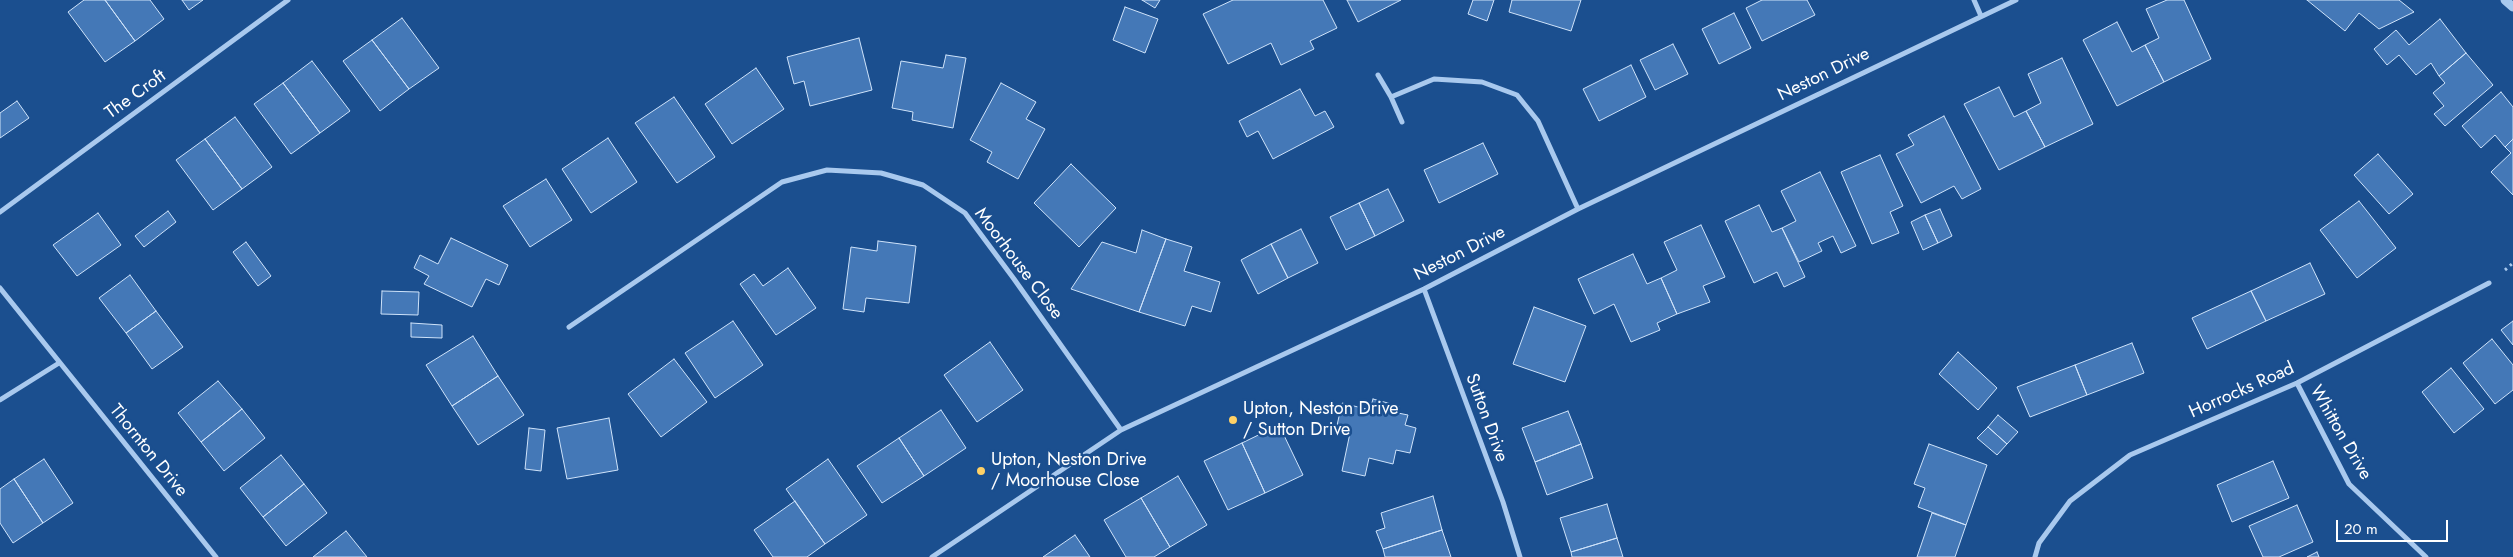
<!DOCTYPE html>
<html>
<head>
<meta charset="utf-8">
<style>
	body { margin:0 }
	#map { position:relative; width:2513px; height:557px; overflow:hidden; background:#1b4f8f; font-family:Jost,sans-serif }
	canvas { display:block }
	.scale { position:absolute; left:2336px; top:520px; width:112px; height:22px; box-sizing:border-box; border:2px solid #fff; border-top:0; padding-left:6px; font-size:15px; line-height:18px; white-space:nowrap; color:#fff; -webkit-text-stroke:4px #1b4f8f; paint-order:stroke }
</style>
</head>
<body>
<div id="map">
<canvas width="2513" height="557"></canvas>
<div class="scale">20 m</div>
</div>
<script>
const ctx = document.querySelector('canvas').getContext('2d');
ctx.lineJoin = 'round';
function paint(path, color) { ctx.fillStyle = color; ctx.fill(path, 'evenodd'); }
const toPath = rows => new Path2D(rows.map(r => 'M' + r).join(''));
function stroke(path, color, width, dash) { ctx.strokeStyle = color; ctx.lineWidth = width; ctx.lineCap = dash ? 'butt' : 'round'; ctx.setLineDash(dash || []); ctx.stroke(path); }
function write(font, color, halo, rows, align = 'center') {
  ctx.font = font + ' Jost,sans-serif'; ctx.lineWidth = 5; ctx.setLineDash([]); ctx.textBaseline = 'middle'; ctx.strokeStyle = halo; ctx.fillStyle = color; for (const [text, x, y, turn = 0] of rows) {
    ctx.save(); ctx.translate(x, y); ctx.rotate((+turn || 0) * Math.PI / 180); ctx.textAlign = isNaN(turn) ? turn : align; if (halo) ctx.strokeText(text, 0, 0); ctx.fillText(text, 0, 0); ctx.restore();
  }
}
const building = toPath([
	[84,0,105,0,135,41,105,62,68,12,84,0],
	[105,0,150,0,164,19,135,41,105,0],
	[182,0,203,0,189,10,182,0],
	[1142,0,1160,0,1155,8,1142,0],
	[1233,0,1323,0,1337,28,1310,41,1314,49,1281,65,1271,43,1228,64,1203,14,1233,0],
	[1347,0,1401,0,1358,22,1347,0],
	[1473,0,1494,0,1487,21,1468,14,1473,0],
	[1512,0,1581,0,1571,31,1509,12,1512,0],
	[1762,0,1807,0,1815,15,1762,41,1746,8,1762,0],
	[2167,0,2184,0,2211,59,2164,82,2145,45,2159,38,2146,9,2167,0],
	[2307,0,2399,0,2414,12,2379,29,2359,13,2345,31,2307,0],
	[1125,7,1158,19,1145,53,1113,40,1125,7],
	[1734,13,1751,48,1719,64,1702,29,1734,13],
	[402,18,439,68,409,89,372,40,402,18],
	[2440,19,2466,53,2439,76,2431,63,2416,75,2399,55,2387,65,2374,49,2396,30,2409,45,2440,19],
	[2117,22,2132,52,2145,45,2164,82,2117,106,2083,40,2117,22],
	[859,38,872,90,810,106,804,81,794,84,787,57,859,38],
	[372,40,409,89,380,111,343,61,372,40],
	[1673,44,1688,74,1655,90,1640,60,1673,44],
	[2466,53,2493,85,2445,126,2434,114,2444,106,2433,93,2445,83,2439,76,2466,53],
	[946,55,966,58,953,128,912,120,913,112,892,108,901,61,943,68,946,55],
	[2062,58,2093,124,2045,147,2026,111,2041,103,2028,74,2062,58],
	[312,61,350,111,320,133,283,83,312,61],
	[1631,65,1646,97,1599,121,1583,89,1631,65],
	[756,68,784,109,732,144,705,104,756,68],
	[283,83,320,133,291,154,254,104,283,83],
	[1001,83,1036,102,1026,119,1045,129,1018,179,987,162,992,152,970,140,1001,83],
	[1999,87,2014,117,2026,111,2045,147,1999,170,1964,104,1999,87],
	[1300,89,1315,116,1325,111,1334,127,1273,159,1258,131,1247,137,1239,121,1300,89],
	[2501,92,2513,107,2513,139,2505,147,2495,135,2481,148,2462,126,2501,92],
	[674,97,715,157,677,183,635,123,674,97],
	[17,101,29,118,0,138,0,113,17,101],
	[1944,116,1981,189,1962,199,1954,186,1921,203,1896,154,1914,145,1908,135,1944,116],
	[235,117,272,167,242,189,205,139,235,117],
	[608,138,637,182,591,213,562,169,608,138],
	[205,139,242,189,213,210,176,160,205,139],
	[2513,139,2513,195,2491,172,2511,153,2505,147,2513,139],
	[1483,143,1498,174,1439,203,1424,170,1483,143],
	[2378,154,2413,194,2389,214,2354,175,2378,154],
	[1880,155,1903,206,1890,212,1899,233,1872,244,1841,172,1880,155],
	[1071,164,1116,208,1079,247,1034,203,1071,164],
	[1820,172,1856,246,1841,253,1833,236,1818,243,1822,251,1799,262,1782,228,1796,221,1781,191,1820,172],
	[546,179,572,220,530,247,503,206,546,179],
	[1388,189,1404,221,1375,236,1359,203,1388,189],
	[2359,201,2396,248,2357,278,2320,230,2359,201],
	[1359,203,1375,236,1346,250,1330,217,1359,203],
	[1759,205,1772,232,1782,228,1805,277,1784,287,1777,272,1754,283,1725,221,1759,205],
	[1940,209,1952,236,1938,243,1925,215,1940,209],
	[168,211,176,222,144,247,135,236,168,211],
	[98,213,121,245,77,276,53,245,98,213],
	[1925,215,1938,243,1923,250,1911,222,1925,215],
	[1701,225,1725,277,1703,286,1710,302,1677,314,1661,278,1677,270,1664,242,1701,225],
	[1301,229,1318,263,1288,278,1271,244,1301,229],
	[1142,230,1166,239,1139,312,1071,289,1102,242,1136,253,1142,230],
	[451,238,508,265,499,285,486,279,472,307,424,284,429,276,414,268,420,255,438,264,451,238],
	[1166,239,1192,247,1184,271,1220,282,1211,312,1192,306,1185,326,1139,312,1166,239],
	[878,241,916,246,909,303,866,298,864,312,843,309,851,247,877,251,878,241],
	[246,242,271,276,258,286,233,252,246,242],
	[1271,244,1288,278,1258,294,1241,260,1271,244],
	[1633,254,1647,284,1661,278,1677,314,1657,323,1660,330,1631,342,1614,304,1594,314,1578,279,1633,254],
	[2310,263,2325,294,2266,321,2251,291,2310,263],
	[788,268,816,308,776,335,740,284,754,274,763,286,788,268],
	[130,275,156,311,126,333,99,298,130,275],
	[382,291,419,292,418,315,381,314,382,291],
	[2251,291,2266,321,2207,349,2192,318,2251,291],
	[1534,307,1586,326,1565,382,1513,364,1534,307],
	[156,311,183,347,152,369,126,333,156,311],
	[733,321,763,365,715,398,685,353,733,321],
	[2513,321,2513,345,2501,330,2513,321],
	[411,323,442,325,442,338,411,337,411,323],
	[473,336,498,376,452,406,426,365,473,336],
	[2492,339,2513,365,2513,390,2495,404,2463,363,2492,339],
	[990,342,1023,390,977,422,944,375,990,342],
	[2132,343,2144,373,2087,395,2075,365,2132,343],
	[1958,352,1997,388,1978,410,1939,374,1958,352],
	[674,359,707,402,661,437,628,394,674,359],
	[2075,365,2087,395,2030,417,2017,387,2075,365],
	[2451,368,2484,409,2454,433,2422,392,2451,368],
	[498,376,524,415,478,445,452,406,498,376],
	[218,381,242,409,201,442,178,413,218,381],
	[1373,399,1399,406,1398,413,1408,415,1405,425,1416,428,1410,453,1396,450,1393,464,1369,458,1365,476,1342,471,1350,433,1336,430,1342,403,1370,410,1373,399],
	[242,409,265,438,224,471,201,442,242,409],
	[941,410,966,448,924,476,899,438,941,410],
	[1568,411,1581,444,1535,462,1522,428,1568,411],
	[1998,415,2018,432,2007,444,1988,427,1998,415],
	[609,418,618,470,567,479,557,428,609,418],
	[1279,425,1303,475,1265,493,1242,443,1279,425],
	[1988,427,2007,444,1997,455,1977,438,1988,427],
	[529,428,545,430,541,471,525,469,529,428],
	[899,438,924,476,882,503,857,466,899,438],
	[1242,443,1265,493,1228,510,1204,461,1242,443],
	[1581,444,1593,478,1547,495,1535,462,1581,444],
	[1929,444,1987,465,1966,525,1918,507,1925,488,1914,484,1929,444],
	[281,455,304,484,263,517,240,488,281,455],
	[44,459,73,503,43,523,14,479,44,459],
	[828,459,867,515,825,544,786,489,828,459],
	[2273,461,2289,498,2232,522,2217,485,2273,461],
	[1178,476,1207,525,1170,547,1141,498,1178,476],
	[14,479,43,523,13,543,0,523,0,489,14,479],
	[304,484,327,513,286,546,263,517,304,484],
	[1433,496,1442,530,1383,549,1376,531,1385,528,1381,513,1433,496],
	[1141,498,1170,547,1154,557,1126,557,1104,520,1141,498],
	[795,501,825,544,807,557,773,557,754,530,795,501],
	[1607,504,1617,538,1571,552,1560,518,1607,504],
	[2297,505,2313,542,2279,557,2263,557,2249,526,2297,505],
	[1932,513,1966,525,1955,557,1917,557,1932,513],
	[1442,530,1451,557,1385,557,1383,549,1442,530],
	[346,531,367,557,313,557,346,531],
	[1075,535,1090,557,1043,557,1075,535],
	[1617,538,1623,557,1572,557,1571,552,1617,538],
	[2317,552,2319,557,2307,557,2317,552]
]);
const path = toPath([
	[2505,270,2513,263]
]);
const minor = toPath([
	[1974,0,1981,16],
	[1378,75,1391,97,1402,122],
	[1391,97,1434,79,1482,82,1517,95,1538,121,1578,209],
	[0,212,288,0],
	[0,288,216,557],
	[1424,289,1503,502,1520,557],
	[569,327,782,182,827,170,881,173,923,185,965,213,1014,279,1121,430],
	[2297,383,2349,484,2426,557],
	[0,400,59,363],
	[932,557,1121,430,1424,289,1578,209,2016,0],
	[2035,557,2039,543,2070,501,2130,455,2297,383,2489,283]
]);
const tertiary = toPath([
	[2505,0,2513,7]
]);
const markers = [
	[1233,420,5,"#ffd166"],
	[981,471,5,"#ffd166"]
];
const streetNames = [
	["Neston Drive",1824,75,-26],
	["The Croft",136,95,-36],
	["Neston Drive",1460,254,-27],
	["Moorhouse Close",1018,264,53],
	["Horrocks Road",2242,391,-24],
	["Sutton Drive",1486,418,70],
	["Whitton Drive",2340,433,60],
	["Thornton Drive",148,451,51]
];
const poiNames = [
	["Upton, Neston Drive",1243,410],
	["/ Sutton Drive",1243,431],
	["Upton, Neston Drive",991,461],
	["/ Moorhouse Close",991,482]
];
paint(building, '#4478b7');
stroke(building, '#cfe3fa', 1);
stroke(path, '#a9c9ee', 3, [2.5, 4]);
stroke(minor, '#a9c9ee', 5);
stroke(tertiary, '#a9c9ee', 9);
for (const [x, y, r, color] of markers) { const dot = new Path2D(); dot.arc(x, y, r, 0, 2 * Math.PI); ctx.fillStyle = color; ctx.fill(dot); stroke(dot, '#1b4f8f', 2); }
write('18px', '#fff', '#1b4f8f', streetNames);
write('18px', '#fff', '#1b4f8f', poiNames, 'left');
</script>
</body>
</html>
